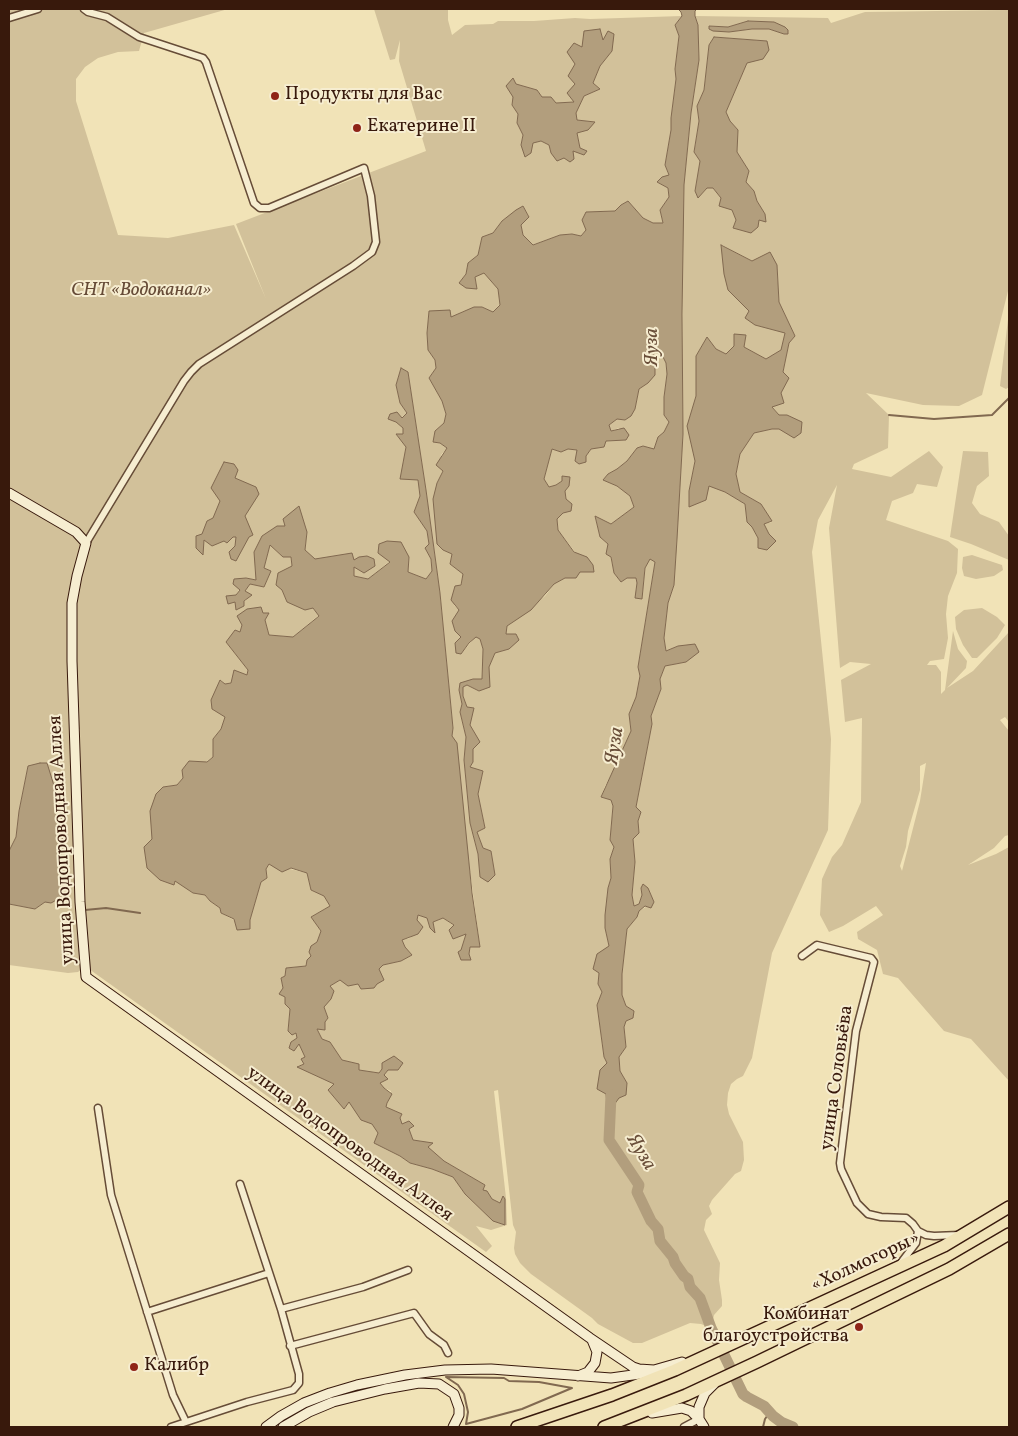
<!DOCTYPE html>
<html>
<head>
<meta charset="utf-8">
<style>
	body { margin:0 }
	#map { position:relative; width:1018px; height:1436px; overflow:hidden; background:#f1e3b7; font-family:Vollkorn,serif }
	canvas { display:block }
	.frame { position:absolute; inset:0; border:10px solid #38190c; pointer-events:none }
</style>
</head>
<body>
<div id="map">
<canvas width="1018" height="1436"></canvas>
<div class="frame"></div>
</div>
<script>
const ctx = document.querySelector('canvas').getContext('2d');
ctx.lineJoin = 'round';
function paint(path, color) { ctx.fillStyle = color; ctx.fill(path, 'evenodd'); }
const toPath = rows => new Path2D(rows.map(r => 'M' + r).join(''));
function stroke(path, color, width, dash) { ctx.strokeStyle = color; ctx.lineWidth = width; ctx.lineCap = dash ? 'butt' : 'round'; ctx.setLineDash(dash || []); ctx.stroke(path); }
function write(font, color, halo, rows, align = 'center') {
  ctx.font = font + ' Vollkorn,serif'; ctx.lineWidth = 4; ctx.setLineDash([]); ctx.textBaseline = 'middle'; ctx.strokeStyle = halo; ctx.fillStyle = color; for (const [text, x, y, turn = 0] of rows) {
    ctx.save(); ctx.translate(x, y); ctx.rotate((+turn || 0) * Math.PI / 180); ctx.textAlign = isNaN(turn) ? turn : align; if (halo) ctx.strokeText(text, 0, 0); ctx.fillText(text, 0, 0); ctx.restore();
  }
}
const green = toPath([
	[9,9,228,9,144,33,139,51,118,52,98,58,85,67,76,79,76,101,118,235,168,238,234,225,266,299,236,224,426,151,399,61,400,40,395,59,390,60,374,9,448,9,448,20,452,35,465,25,493,24,498,21,534,21,575,18,590,19,682,16,675,25,679,36,675,69,676,79,671,118,671,130,665,165,669,176,657,182,668,188,669,197,660,210,663,224,653,223,643,218,628,201,621,205,615,211,586,212,586,230,581,236,572,234,560,235,532,245,523,235,521,225,529,216,523,206,502,221,493,233,482,237,478,255,468,263,466,274,459,283,477,288,475,276,484,273,498,289,500,304,493,312,482,307,462,312,451,318,429,311,427,333,428,350,435,360,436,368,429,378,442,401,446,414,444,423,435,431,434,442,440,443,447,448,441,455,443,470,437,483,443,550,452,554,450,564,464,574,454,605,459,610,461,654,476,636,480,639,483,649,482,679,473,679,459,690,462,704,460,712,466,737,464,760,470,823,478,854,480,877,495,875,491,851,483,848,477,832,485,828,478,794,483,771,470,767,473,762,473,749,479,742,470,725,467,707,463,696,463,687,467,685,479,691,495,653,509,649,506,634,507,626,545,596,554,584,565,578,576,578,575,552,558,530,557,519,563,513,566,499,565,491,569,485,562,481,556,485,549,487,544,479,552,449,561,452,568,449,577,450,586,456,591,449,604,447,606,441,626,440,619,428,611,431,609,425,617,419,625,420,635,409,639,389,648,383,648,361,656,351,663,357,666,363,667,374,664,397,664,415,669,422,664,432,658,437,654,450,643,446,637,448,627,461,617,469,608,474,604,480,617,486,630,496,634,507,611,524,595,517,600,537,608,544,614,573,621,582,627,578,636,577,637,583,636,598,642,599,645,568,650,558,655,562,638,667,641,675,636,697,629,714,631,731,612,774,605,786,601,797,611,800,613,806,610,840,614,847,610,859,611,878,608,888,605,928,609,946,599,973,598,984,602,992,597,1005,604,1057,607,1063,607,1103,627,1083,620,1071,619,1057,626,1047,624,1027,626,1021,633,1018,634,1012,626,1006,622,995,622,974,627,929,637,917,639,911,654,902,648,888,641,888,642,895,639,904,634,906,632,895,635,862,633,838,639,833,638,821,641,812,636,807,652,724,651,716,661,689,660,679,665,666,686,662,678,646,666,651,664,638,668,603,674,585,683,434,682,261,684,185,691,113,699,60,698,25,695,16,828,18,831,23,865,12,1009,10,1009,287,982,395,959,406,923,405,866,393,889,415,888,448,854,464,852,469,891,477,929,451,943,467,937,487,917,484,913,493,892,501,886,520,948,541,958,549,957,573,948,596,946,614,948,638,944,659,930,661,927,665,936,665,941,672,941,694,945,690,953,631,958,649,967,661,966,668,947,688,973,671,1009,632,1009,722,1005,717,1000,720,1009,731,1009,835,1005,836,994,848,968,865,996,854,1009,847,1009,1081,971,1039,944,1031,898,978,883,974,877,950,858,939,857,932,883,915,876,906,843,926,829,932,820,915,822,879,832,857,842,845,861,802,862,718,845,722,841,680,871,664,850,662,840,668,829,528,837,485,818,520,812,552,831,739,828,830,772,953,752,1058,743,1076,737,1079,731,1084,728,1093,727,1105,729,1114,743,1142,744,1160,741,1171,735,1174,712,1200,709,1206,712,1214,706,1220,704,1230,720,1263,719,1280,722,1300,722,1306,714,1315,711,1328,701,1324,690,1323,642,1343,633,1343,598,1324,592,1318,531,1274,520,1263,515,1254,514,1248,516,1232,513,1225,498,1090,494,1091,506,1198,507,1225,491,1230,476,1226,492,1246,486,1252,89,969,83,901,80,729,71,728,71,775,73,781,75,906,77,906,83,968,78,972,68,973,9,965,9,904,35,909,45,902,62,897,60,878,63,831,28,766,19,811,16,837,9,851],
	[748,21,774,22,784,34,769,29,752,29,729,32,709,26,728,27],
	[714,37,767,41,747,63,726,112,730,121,738,130,737,152,749,171,746,182,754,191,757,201,765,214,759,219,733,228,736,220,732,210,713,188,707,188,699,197,695,191,700,161,694,152,699,121,697,106,704,90,709,45],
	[603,41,612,51,600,66,593,83,600,89,584,96,576,113,576,120,595,122,577,132,580,148,573,151,551,153,549,145,541,141,521,145,523,135,517,123,518,114,512,105,516,84,537,90,542,97,556,103,574,102,575,64,582,47],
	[722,245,752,261,777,265,779,302,795,336,789,343,783,372,788,378,772,406,779,415,779,429,772,429,754,433,740,454,736,474,740,492,761,504,772,522,764,524,769,534,776,541,758,548,758,538,752,527,747,522,745,504,725,492,709,485,689,491,695,461,694,408,696,396,696,356,707,337,716,349,726,354,746,335,744,347,766,359,782,350,785,332,755,325,749,311,728,290],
	[401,368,408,372,426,490,440,593,453,728,452,737,480,946,470,946,469,954,461,950,466,934,443,918,433,922,435,932,430,928,427,918,418,915,410,938,402,940,405,947,412,955,401,961,383,965,379,969,340,980,330,986,327,1002,324,1007,328,1018,325,1022,325,1030,317,1028,322,1039,330,1042,342,1060,359,1064,358,1070,379,1073,382,1069,388,1069,384,1076,387,1078,380,1083,384,1088,391,1091,386,1107,402,1115,400,1118,401,1124,414,1127,409,1129,413,1140,432,1144,427,1147,444,1161,485,1185,483,1191,487,1191,492,1199,500,1203,503,1197,505,1199,505,1225,485,1213,465,1194,453,1177,432,1169,410,1163,400,1156,375,1143,378,1133,372,1124,361,1119,349,1101,345,1108,328,1090,334,1084,298,1066,304,1064,305,1057,299,1043,291,1042,297,1038,296,1033,288,1031,290,1009,285,997,281,978,285,976,286,968,306,966,307,960,311,956,317,942,321,931,311,917,330,906,325,896,311,890,307,873,269,864,266,869,267,878,261,882,250,920,250,929,221,913,220,908,210,901,205,895,193,893,175,880,174,884,144,847,152,839,163,787,177,785,183,778,213,757,213,739,221,729,226,717,221,680,225,684,231,683,247,675,248,670,226,642,240,632,242,625,263,614,268,613,265,620,269,635,293,637,319,615,313,608,287,602,282,590,292,567,291,557,283,557,270,545,264,568,271,571,264,587,250,584,245,591,251,595,236,610,236,595,246,578,256,580,262,536,285,526,307,532,305,550,315,560,352,554,354,576,368,579,390,561,409,557,408,572,426,579,432,571,431,559,425,548,429,544,427,531,414,512,420,496,418,479,401,479,406,446,396,434,403,434,403,428,396,422,407,413,400,403,396,385],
	[926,763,920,801,902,871,900,866,906,847,908,831,920,790,920,766],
	[1009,311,1009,387,1006,389,1000,386],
	[963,451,988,452,989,476,977,486,972,503,980,514,999,522,1009,536,1009,560,971,544,950,537],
	[972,555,1002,565,1003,570,994,576,976,579,964,576,962,568,963,557],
	[982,608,997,617,1005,625,997,638,977,658,972,658,963,645,956,629,955,617,964,610]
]);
const water = toPath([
	[678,9,697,9,695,11,695,16,698,25,699,60,691,113,684,185,682,314,683,434,677,539,674,585,668,603,664,638,666,651,678,646,695,644,699,652,686,662,665,666,660,679,661,689,651,716,652,724,636,807,641,812,638,821,639,833,633,839,635,862,632,895,634,906,639,904,642,895,641,888,643,884,648,888,654,902,651,908,645,906,639,911,637,917,627,929,622,974,622,995,626,1006,634,1011,633,1018,626,1021,624,1027,626,1047,619,1057,620,1071,627,1083,626,1095,619,1098,611,1109,607,1103,606,1094,597,1089,600,1070,607,1063,604,1057,597,1005,602,992,598,984,599,973,593,969,597,954,609,946,605,928,605,915,608,888,611,878,610,859,614,847,610,840,613,806,611,800,601,797,631,731,629,714,636,697,640,676,638,667,655,562,650,559,645,568,642,599,635,598,637,583,636,578,627,578,621,582,614,573,611,557,606,554,608,544,600,537,595,516,611,524,634,507,630,496,617,486,603,480,608,474,617,469,627,461,637,448,643,446,654,449,658,437,664,432,669,422,664,415,664,397,667,374,666,363,663,357,656,351,648,361,655,364,655,375,648,383,639,389,635,409,631,416,625,420,617,419,609,425,611,431,624,428,629,435,626,440,606,441,604,447,591,449,586,456,586,462,579,464,575,461,577,450,568,449,561,452,552,449,544,479,549,487,556,485,562,481,562,476,570,477,569,486,565,491,566,499,572,504,571,511,563,513,557,519,558,530,574,552,587,557,593,565,594,572,580,572,576,578,565,578,554,584,531,610,507,626,506,634,516,634,519,640,509,649,495,653,489,667,490,687,479,691,467,685,463,687,463,696,467,707,474,708,470,725,480,742,473,749,473,762,470,767,483,771,478,794,485,828,477,832,483,848,491,851,495,875,488,882,480,877,478,854,470,823,464,760,466,737,460,712,462,704,459,690,460,683,473,679,482,679,483,649,480,639,476,637,469,643,461,654,456,653,455,643,461,637,455,631,452,621,459,610,451,600,455,586,461,585,463,574,450,564,452,554,443,550,437,544,433,499,437,483,443,471,436,465,447,448,440,443,433,442,435,431,444,423,446,414,442,401,429,378,436,368,435,360,428,350,427,333,429,311,450,310,451,317,474,307,482,307,493,312,500,305,498,289,484,273,475,277,477,289,466,288,459,283,466,274,468,263,478,255,482,237,493,233,502,221,516,210,523,206,529,217,521,225,523,235,533,245,560,235,572,234,581,236,586,230,582,220,586,212,615,211,621,205,628,201,643,218,653,223,663,223,660,210,669,197,668,188,657,182,662,177,669,175,665,165,671,130,671,118,676,79,675,69,679,36,675,25,682,16,681,12,678,9],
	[748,21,774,22,785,27,788,30,788,34,784,34,769,29,752,29,729,32,713,31,709,29,709,26,728,27,748,21],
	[600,29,603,40,608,31,614,34,612,51,600,66,593,83,600,89,584,96,576,113,577,120,595,122,588,130,577,133,580,148,587,151,584,155,573,151,574,159,570,162,564,158,557,161,551,153,549,145,541,141,533,143,531,153,525,157,521,145,523,135,517,123,518,114,512,105,513,97,506,86,513,78,516,84,537,90,542,97,551,97,556,103,574,102,567,93,575,84,568,76,575,64,567,52,574,43,582,47,584,31,600,29],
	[714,37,767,41,769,50,763,59,747,63,726,112,730,121,738,130,737,152,749,171,746,182,754,191,757,201,765,214,766,222,759,220,758,227,751,233,733,228,736,220,732,210,719,206,721,198,713,188,707,188,698,198,695,191,700,161,694,152,699,121,697,106,704,90,709,45,714,37],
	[721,245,752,261,770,252,777,265,779,302,795,336,789,343,783,372,789,378,781,393,784,403,772,407,779,415,787,415,802,422,801,433,794,438,779,429,772,429,754,433,740,454,736,474,740,492,761,504,772,521,764,524,769,534,776,541,767,550,758,548,758,538,752,527,747,522,745,504,725,492,709,486,706,500,689,507,689,491,695,461,687,426,696,396,696,356,707,337,716,349,726,354,734,346,734,334,746,335,744,347,766,359,781,350,785,333,755,325,745,318,749,311,728,290,724,274,721,245],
	[401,368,408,372,426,490,440,593,453,728,452,736,457,743,472,893,480,947,470,947,469,954,471,960,461,960,458,952,461,950,466,934,453,939,449,930,454,925,443,918,433,922,435,933,430,928,427,918,418,915,417,920,423,927,418,934,402,940,405,947,412,955,401,961,383,965,379,969,384,980,377,984,374,988,361,989,358,984,348,986,340,980,330,986,334,991,331,999,324,1007,328,1018,325,1022,325,1030,317,1029,322,1039,330,1042,342,1060,359,1064,359,1070,379,1073,382,1069,382,1063,394,1056,403,1063,398,1070,388,1070,384,1075,388,1079,380,1083,384,1088,392,1094,387,1103,386,1107,402,1114,400,1118,402,1124,409,1121,414,1126,409,1129,413,1140,433,1143,428,1147,444,1161,485,1185,483,1190,487,1191,492,1199,500,1203,503,1196,505,1199,505,1225,493,1221,465,1194,453,1177,432,1169,410,1163,400,1156,374,1143,378,1133,372,1124,361,1120,349,1102,344,1109,328,1090,334,1084,297,1067,304,1064,301,1059,305,1057,299,1044,294,1051,289,1048,291,1042,297,1038,296,1033,292,1035,288,1031,290,1009,285,1004,285,997,279,994,283,988,281,978,285,976,286,968,306,966,307,960,311,956,309,952,311,946,317,942,321,931,311,917,330,906,324,896,311,890,307,873,291,868,282,872,269,864,266,869,267,878,261,882,250,920,250,929,237,930,234,919,221,913,220,908,210,901,205,895,193,893,175,881,174,885,160,880,147,868,144,847,152,839,150,811,156,794,163,787,177,785,183,778,182,770,189,761,207,762,213,757,213,739,221,729,225,717,212,709,211,700,220,680,225,684,231,683,234,670,247,675,248,670,226,642,235,630,240,632,242,625,237,616,247,609,261,607,263,613,269,613,265,620,269,635,293,637,319,616,313,608,305,610,287,602,282,590,276,585,278,573,292,566,291,557,283,557,270,545,264,568,271,571,264,587,250,584,245,591,252,595,244,601,244,606,236,610,235,602,228,604,226,596,236,595,240,590,233,584,234,579,246,578,256,580,254,552,262,536,277,526,285,526,283,519,299,506,307,532,305,550,315,559,352,553,354,560,359,557,367,556,374,559,375,566,364,573,354,567,354,576,368,579,390,562,378,553,379,544,387,541,401,542,409,557,408,572,426,579,432,571,431,559,425,548,429,544,427,531,414,512,420,496,418,480,400,479,406,447,396,434,403,434,403,428,396,422,388,419,390,414,397,412,402,418,407,413,400,403,396,385,401,368],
	[224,462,234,464,238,470,235,478,256,487,259,494,245,516,253,535,249,537,236,561,231,559,229,552,235,546,236,537,233,537,227,543,224,541,212,546,204,540,203,555,196,548,196,536,202,534,207,521,213,518,220,501,211,488,224,462],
	[40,763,47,763,60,805,63,831,60,878,62,897,51,903,45,902,35,909,9,904,9,851,16,837,19,811,28,766,40,763]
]);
const stream = toPath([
	[889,415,934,419,992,415,1009,398],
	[85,910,106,908,140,913],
	[446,1377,504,1378,509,1381,539,1382,572,1388,522,1409,466,1424,468,1412,464,1394,458,1385,446,1377],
	[763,1427,765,1419,770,1412]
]);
const river = toPath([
	[611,1095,609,1140,639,1185,637,1192,651,1221,658,1229,660,1241,673,1257,675,1263,684,1276,688,1279,690,1287,700,1298,711,1328,743,1394,747,1397,764,1406,773,1416,781,1422,793,1427]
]);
const street = toPath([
	[84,9,88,12,107,17,139,37,203,58,206,62,254,203,260,208,269,208,364,168,371,196,376,242,372,252,353,266,199,364,191,372,184,381,86,543],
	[9,18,38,9],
	[802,956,817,945,871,958,874,962,856,1031,840,1163,841,1169,857,1203,868,1214,881,1217,906,1218,913,1224,918,1231,926,1235,934,1236,959,1235],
	[98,1108,111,1195,173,1395,186,1422],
	[900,1264,916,1243,918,1231],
	[281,1309,363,1287,408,1270],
	[147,1312,269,1273],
	[290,1346,414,1313,429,1334,444,1345,448,1353],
	[171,1427,247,1402,293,1390,299,1383,299,1374,281,1309,240,1184],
	[684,1427,699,1419]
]);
const secondary = toPath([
	[9,493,76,532,86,543,77,576,72,603,72,661,80,902,86,977,590,1338,633,1367,639,1369,654,1370],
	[578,1376,588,1372,595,1363,597,1352,592,1340],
	[652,1413,682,1408,691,1411,699,1419],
	[266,1427,281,1416,304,1403,330,1393,357,1385,405,1375,445,1370,491,1369,611,1378,640,1374,682,1362],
	[283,1427,309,1412,333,1402,385,1389,419,1383,439,1384,454,1394,459,1408,459,1415,453,1427],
	[704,1427,699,1419,699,1407,705,1393,714,1384]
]);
const highway = toPath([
	[517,1427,612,1395,675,1370,944,1246,1009,1207],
	[604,1427,686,1395,757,1362,949,1269,1009,1234]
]);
const markers = [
	[275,96,5,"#8f2418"],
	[357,128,5,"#8f2418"],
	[859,1327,5,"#8f2418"],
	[134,1367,5,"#8f2418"]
];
const poiNames = [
	["Продукты для Вас",285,96],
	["Екатерине II",367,128],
	["Комбинат",849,1316,"right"],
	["благоустройства",849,1338,"right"],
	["Калибр",144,1367]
];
const parkNames = [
	["СНТ «Водоканал»",141,292]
];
const streetNames = [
	["улица Водопроводная Аллея",63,840,-93],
	["улица Соловьёва",838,1078,-82],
	["улица Водопроводная Аллея",349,1145,36],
	["«Холмогоры»",866,1263,-25]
];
const waterNames = [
	["Яуза",653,347,-90],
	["Яуза",616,746,-81],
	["Яуза",640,1153,59]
];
paint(green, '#d2c19a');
paint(water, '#b29e7d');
stroke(water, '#816950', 1);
stroke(stream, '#816950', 2);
stroke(river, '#b29e7d', 11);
stroke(street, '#664c37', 9);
stroke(secondary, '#38190c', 11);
stroke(highway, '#38190c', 14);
stroke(street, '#f6edd0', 6);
stroke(secondary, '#f6edd0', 9);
stroke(highway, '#f1e3b7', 11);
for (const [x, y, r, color] of markers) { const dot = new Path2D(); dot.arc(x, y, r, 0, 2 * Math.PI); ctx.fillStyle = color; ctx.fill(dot); stroke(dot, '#f6edd0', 2); }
write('19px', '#38190c', '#f6edd0', poiNames, 'left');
write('italic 19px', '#664b37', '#f6edd0', parkNames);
write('19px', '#38190c', '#f6edd0', streetNames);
write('italic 20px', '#694e39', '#f6edd0', waterNames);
</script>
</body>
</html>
